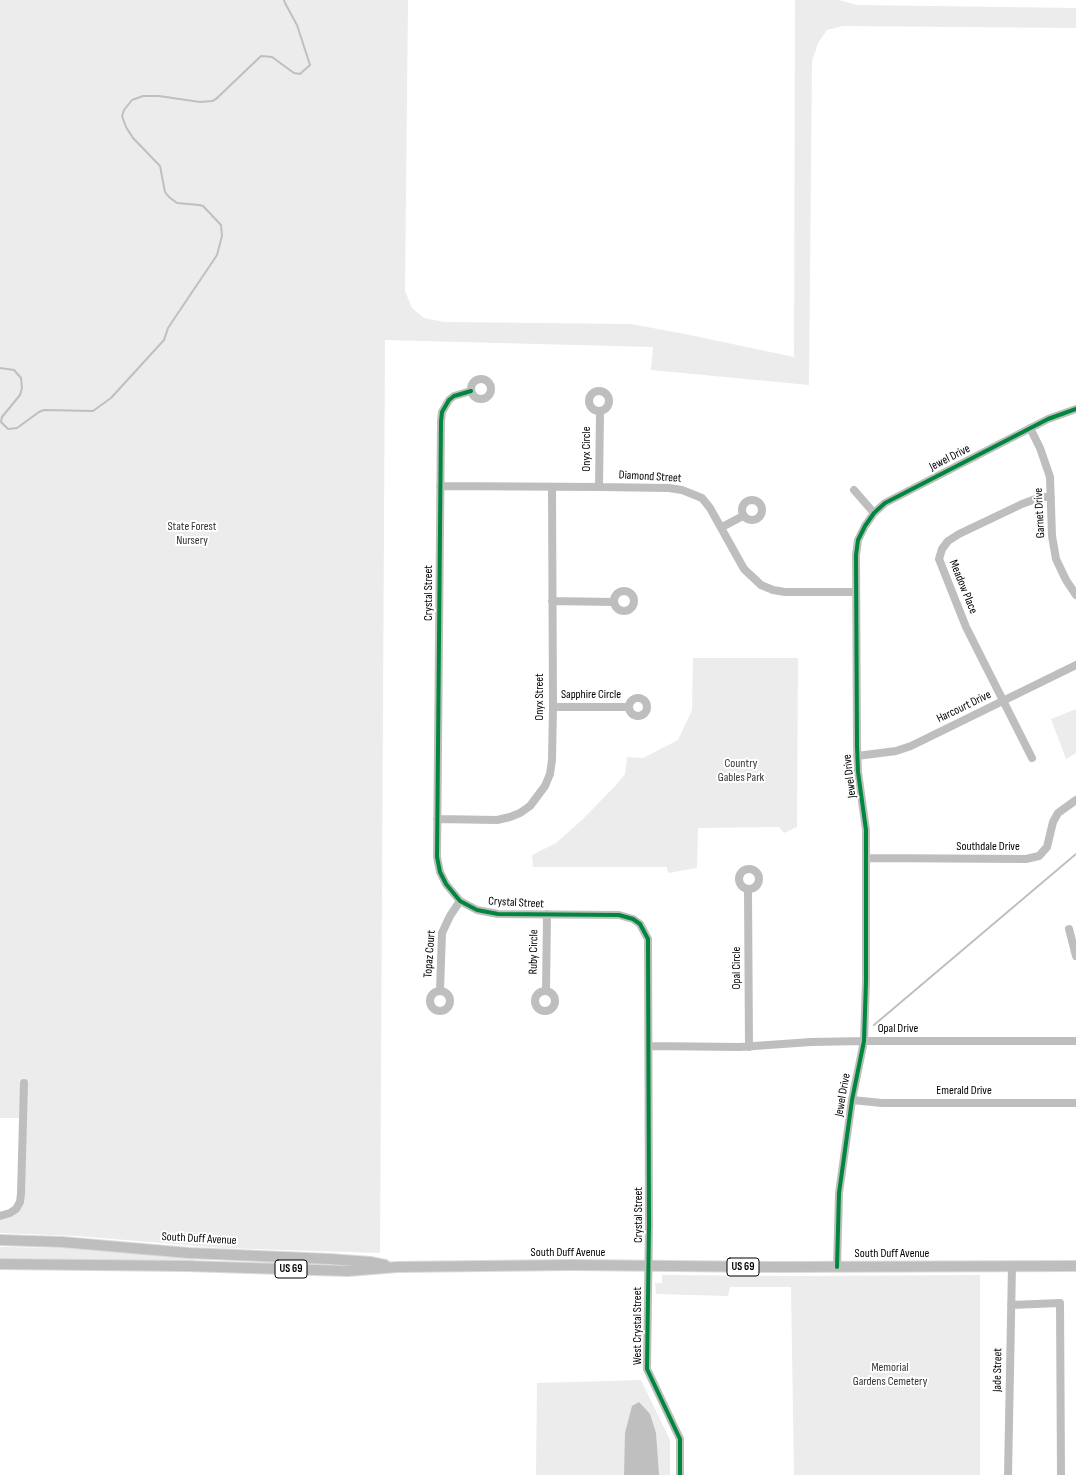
<!DOCTYPE html>
<html>
<head>
<meta charset="utf-8">
<style>
	body { margin:0 }
	canvas { display:block; background:#fff }
</style>
</head>
<body>
<canvas width="1076" height="1475"></canvas>
<script>
const ctx = document.querySelector('canvas').getContext('2d');
ctx.lineJoin = 'round';
function paint(path, color) { ctx.fillStyle = color; ctx.fill(path, 'evenodd'); }
const toPath = rows => new Path2D(rows.map(r => 'M' + r).join(''));
function stroke(path, color, width, dash) { ctx.strokeStyle = color; ctx.lineWidth = width; ctx.lineCap = dash ? 'butt' : 'round'; ctx.setLineDash(dash || []); ctx.stroke(path); }
function write(font, color, halo, rows, align = 'center') {
  ctx.font = font + ' "Sofia Sans Condensed",sans-serif'; ctx.lineWidth = 4; ctx.setLineDash([]); ctx.textBaseline = 'middle'; ctx.strokeStyle = halo; ctx.fillStyle = color; for (const [text, x, y, turn = 0] of rows) {
    ctx.save(); ctx.translate(x, y); ctx.rotate((+turn || 0) * Math.PI / 180); ctx.textAlign = isNaN(turn) ? turn : align; if (halo) ctx.strokeText(text, 0, 0); ctx.fillText(text, 0, 0); ctx.restore();
  }
}
const green = toPath([
	[0,0,408,0,405,291,412,308,424,318,444,322,631,324,685,334,794,357,795,0,839,0,857,5,1076,8,1076,28,843,26,827,30,818,43,812,61,809,385,651,370,653,347,385,340,380,1253,222,1248,77,1236,0,1233,0,1219,13,1216,18,1211,26,1118,0,1118],
	[693,658,798,658,797,827,784,833,779,827,698,828,697,868,668,873,667,867,533,867,532,855,556,843,583,819,616,785,625,774,627,757,643,758,678,740,692,710],
	[1076,709,1076,753,1066,759,1051,719],
	[0,1247,66,1248,131,1252,195,1258,195,1261,0,1258],
	[662,1275,791,1276,980,1275,980,1475,794,1475,791,1287,730,1287,728,1296,656,1294,655,1283,662,1283],
	[641,1380,670,1440,670,1475,536,1475,537,1383]
]);
const water = toPath([
	[639,1402,650,1414,656,1433,659,1475,624,1475,625,1433,632,1406]
]);
const stream = toPath([
	[0,368,14,370,21,378,22,388,20,395,2,417,1,422,8,429,17,428,39,412,44,410,93,411,111,398,164,340,168,328,217,255,222,236,221,225,203,206,199,205,177,203,169,197,165,192,160,166,133,138,126,127,122,116,124,110,132,100,143,96,159,96,200,102,212,101,216,99,261,56,272,57,294,73,300,74,310,65,297,25,285,3,284,0],
	[874,1025,1076,854]
]);
const minor = toPath([
	'471 389a10 10 0 1 1 20 0a10 10 0 1 1-20 0Z',
	'589 401a10 10 0 1 1 20 0a10 10 0 1 1-20 0Z',
	[471,391,454,396,449,400,442,412,441,421,437,857,440,872,446,884,460,901,477,910,498,914,619,915,633,919,640,924,648,939,649,1225,647,1369,680,1439,680,1475],
	[1030,428,1040,448,1050,477,1052,536,1056,559,1066,580,1076,595],
	[440,486,599,487,669,488,682,490,702,498,710,508,744,569,761,585,773,590,785,592,856,592],
	[599,487,600,412],
	[854,490,874,513],
	'742 510a10 10 0 1 1 20 0a10 10 0 1 1-20 0Z',
	[722,527,743,516],
	'614 601a10 10 0 1 1 20 0a10 10 0 1 1-20 0Z',
	[552,601,613,602],
	'629 707a9 9 0 1 1 18 0a9 9 0 1 1-18 0Z',
	[553,707,629,707],
	[857,756,896,751,911,746,1076,665],
	[1032,758,966,627,939,559,942,549,948,541,959,534,1022,504,1041,497,1051,497],
	[437,819,497,820,510,817,520,813,530,806,545,786,550,774,552,760,553,707,552,487],
	[866,858,1026,859,1039,856,1047,847,1053,822,1058,813,1076,800],
	'739 879a10 10 0 1 1 20 0a10 10 0 1 1-20 0Z',
	[748,890,749,1047],
	[1069,929,1076,956],
	[440,990,442,933,450,916,460,901],
	'535 1001a10 10 0 1 1 20 0a10 10 0 1 1-20 0Z',
	'430 1001a10 10 0 1 1 20 0a10 10 0 1 1-20 0Z',
	[546,991,547,914],
	[649,1046,740,1047,811,1042,864,1041,1076,1041],
	[852,1100,882,1103,1076,1103],
	[0,1216,10,1213,16,1209,20,1202,21,1194,24,1083],
	[837,1267,839,1193,852,1100,864,1041,866,981,866,830,858,772,857,746,856,555,858,540,865,526,874,513,885,503,1048,419,1076,409],
	[1011,1305,1060,1303,1061,1475],
	[1008,1475,1012,1266]
]);
const major = toPath([
	[0,1240,62,1242,189,1253,329,1259,370,1262,385,1265],
	[0,1264,186,1266,348,1271,397,1267,571,1265,773,1267,1076,1266]
]);
const cycleway = toPath([
	[471,391,454,396,449,400,442,412,441,421,437,857,440,872,446,884,460,901,477,910,498,914,619,915,633,919,640,924,648,939,649,1225,647,1369,680,1439,680,1475],
	[837,1267,839,1193,852,1100,864,1041,866,981,866,830,858,772,857,746,856,555,858,540,865,526,874,513,885,503,1048,419,1076,409]
]);
const shields = [
	[743,1267,32],
	[291,1269,32]
];
const shieldNames = [
	["US 69",743,1267],
	["US 69",291,1269]
];
const streetNames = [
	["Onyx Circle",587,449,-90],
	["Jewel Drive",950,458,-27],
	["Diamond Street",650,477,3],
	["Garnet Drive",1040,513,-93],
	["Meadow Place",963,587,68],
	["Crystal Street",429,593,-90],
	["Sapphire Circle",591,695],
	["Onyx Street",540,697,-90],
	["Harcourt Drive",964,707,-26],
	["Jewel Drive",850,776,-97],
	["Southdale Drive",988,847],
	["Crystal Street",516,903,3],
	["Ruby Circle",534,952,-89],
	["Topaz Court",430,954,-86],
	["Opal Circle",737,968,-90],
	["Opal Drive",898,1029],
	["Emerald Drive",964,1091],
	["Jewel Drive",843,1095,-80],
	["Crystal Street",639,1215,-90],
	["South Duff Avenue",199,1239,3],
	["South Duff Avenue",568,1253],
	["South Duff Avenue",892,1254],
	["West Crystal Street",638,1326,-90],
	["Jade Street",998,1370,-89]
];
const parkNames = [
	["State Forest",192,527],
	["Nursery",192,541],
	["Country",741,764],
	["Gables Park",741,778],
	["Memorial",890,1368],
	["Gardens Cemetery",890,1382]
];
paint(green, '#ececec');
paint(water, '#bfbfbf');
stroke(stream, '#bfbfbf', 2);
stroke(major, '#dbdbdb', 12);
stroke(minor, '#bebebe', 8);
stroke(major, '#bebebe', 10);
stroke(cycleway, '#00873e', 4);
for (const [x, y, w] of shields) { const box = new Path2D(); box.roundRect(x - w / 2, y - 9, w, 18, 3); ctx.fillStyle = '#fff'; ctx.fill(box); stroke(box, '#000', 1); }
write('bold 11px', '#000', null, shieldNames);
write('12px', '#000', '#fff', streetNames);
write('12px', '#333', '#fff', parkNames);
</script>
</body>
</html>
